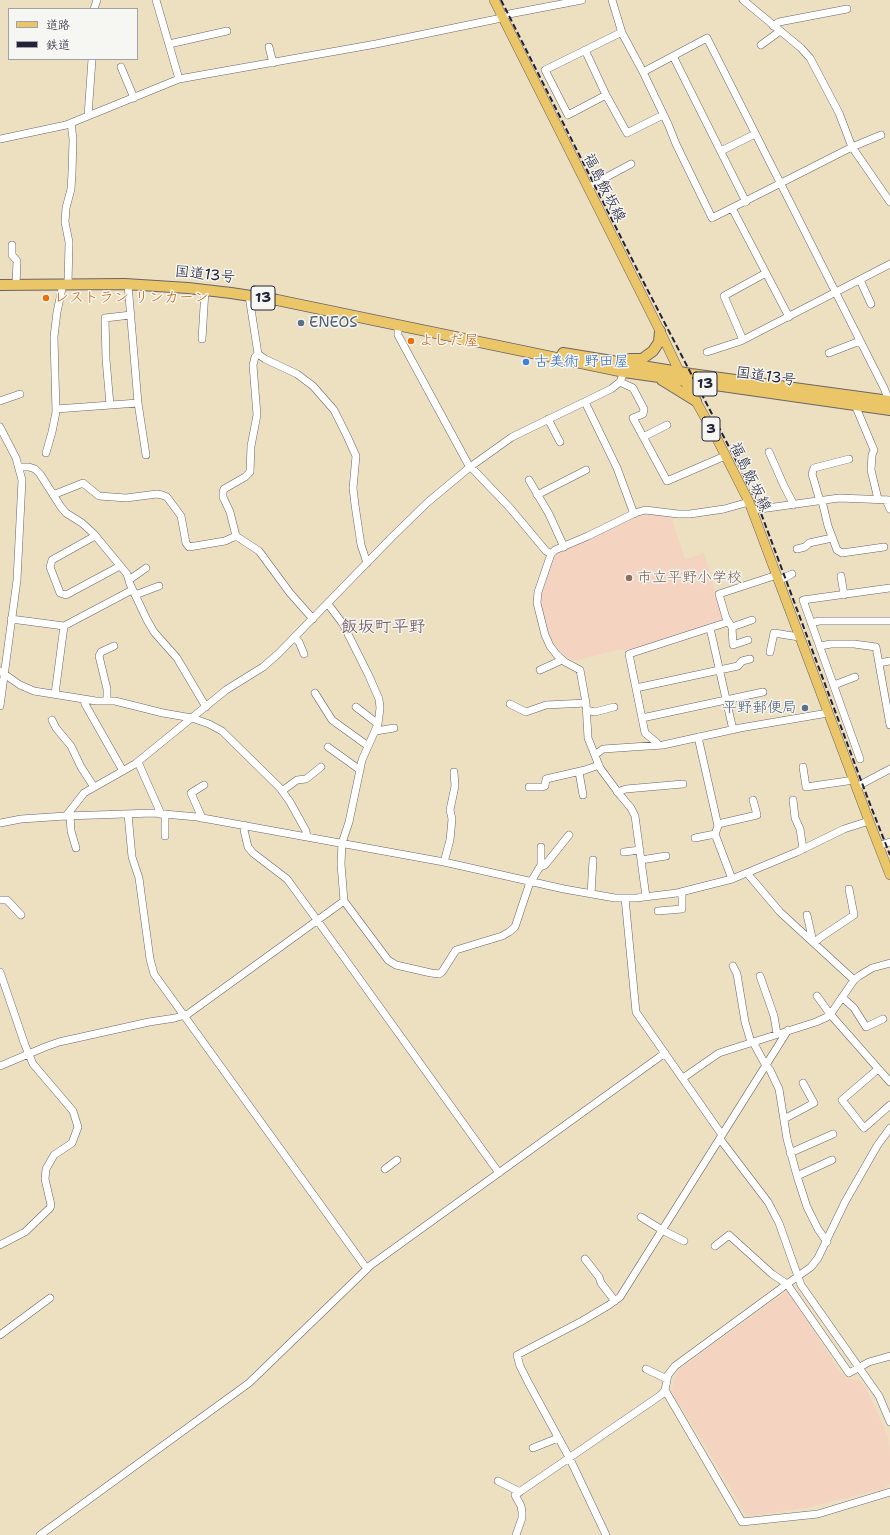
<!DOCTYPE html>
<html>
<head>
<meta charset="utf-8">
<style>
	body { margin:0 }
	#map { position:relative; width:890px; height:1535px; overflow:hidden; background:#ede0c1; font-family:"Shantell Sans","Klee One",sans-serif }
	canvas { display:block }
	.legend { position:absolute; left:8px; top:8px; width:130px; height:52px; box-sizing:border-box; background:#f6f6f2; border:1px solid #a1a1a9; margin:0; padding:5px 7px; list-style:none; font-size:12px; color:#22223b }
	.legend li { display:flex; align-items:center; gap:8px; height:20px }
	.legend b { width:20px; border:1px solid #a1a1a9 }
</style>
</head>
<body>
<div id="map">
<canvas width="890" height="1535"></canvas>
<ul class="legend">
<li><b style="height:5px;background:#ebc669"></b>道路</li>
<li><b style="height:5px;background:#22223b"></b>鉄道</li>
</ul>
</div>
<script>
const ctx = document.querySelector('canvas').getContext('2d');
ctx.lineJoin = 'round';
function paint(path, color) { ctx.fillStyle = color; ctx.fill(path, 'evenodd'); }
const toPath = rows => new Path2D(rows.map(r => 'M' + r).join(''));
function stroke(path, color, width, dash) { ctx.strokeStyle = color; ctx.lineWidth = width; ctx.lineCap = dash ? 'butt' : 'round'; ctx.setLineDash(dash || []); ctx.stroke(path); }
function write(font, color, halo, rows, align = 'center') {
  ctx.font = font + ' "Shantell Sans","Klee One",sans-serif'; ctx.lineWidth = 3; ctx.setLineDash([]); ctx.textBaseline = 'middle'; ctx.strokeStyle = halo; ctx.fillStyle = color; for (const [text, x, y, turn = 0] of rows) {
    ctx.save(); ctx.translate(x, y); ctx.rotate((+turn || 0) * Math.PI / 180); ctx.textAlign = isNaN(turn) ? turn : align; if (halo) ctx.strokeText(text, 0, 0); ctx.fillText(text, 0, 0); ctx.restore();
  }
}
const built = toPath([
	[647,513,671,516,685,559,704,553,724,622,629,650,621,649,578,660,572,660,563,654,551,639,540,601,553,559,556,554,565,548],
	[788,1290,838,1369,847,1378,860,1381,867,1390,888,1437,890,1451,890,1483,886,1488,807,1508,748,1516,745,1513,697,1432,671,1392,677,1371]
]);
const minor = toPath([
	[156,0,179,79],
	[612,0,622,33,643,72,707,38,884,388,889,401],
	[743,0,801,48,810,58,839,113,852,147,890,202],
	[94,9,97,0],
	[773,26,779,22,847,9],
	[169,44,227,31],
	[761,45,780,31],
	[269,47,273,63],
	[585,50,606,95,627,133,663,115],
	[673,56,746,202],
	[121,67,134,98],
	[643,72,668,124,676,144,712,218,852,147,881,135],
	[606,95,568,115,545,70,622,32],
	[88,116,92,59],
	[0,139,66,125,179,79,376,44,497,19,509,14,582,0],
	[721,151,755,134],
	[588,187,631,164],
	[732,208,789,317],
	[12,245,12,255,17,261,16,285],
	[860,280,871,304],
	[68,284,69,242,65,222,66,208,71,189,72,173,73,139,71,123],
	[128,284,138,403,146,455],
	[249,296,258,354,265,359,297,374,313,386,334,410,347,436,356,456,353,488,355,505,361,545,367,563],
	[398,326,398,335,468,464,510,508,546,551,551,554],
	[202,339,205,290],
	[743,340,724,296,766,273],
	[707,352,741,341,890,264],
	[829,353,860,341],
	[258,354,255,357,253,365,257,415,251,446,250,472,245,477,224,489,223,492,223,497,230,512,236,536,259,551,290,593,313,619],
	[620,382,633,388,644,409,643,414,633,418,667,481,725,456],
	[0,401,20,394],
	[585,402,617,468,634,514],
	[110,405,106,359,105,318,131,315],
	[855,405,874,450,872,455,871,470,878,499],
	[56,409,138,403],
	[548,419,560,442],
	[0,427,16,458,22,480,17,580,0,706],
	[643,437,667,425],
	[769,452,784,486,794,505],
	[46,453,52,432,56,412,54,337,57,312,63,284],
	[20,467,29,467,35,469,40,474,61,507,66,513,82,523,94,534,127,574,130,584,147,620,154,632,177,658,206,707],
	[529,480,549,514,564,547],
	[53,495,83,483,99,496,126,498,157,494,162,495,167,497,181,516,186,543,189,547,225,541,236,536],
	[537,495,586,470],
	[886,500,890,509],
	[820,501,812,474,814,468,849,459],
	[822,501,828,526,837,550,842,553,884,547],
	[753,510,839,498,890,500],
	[95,536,52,560,50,567,60,593,66,595,120,566],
	[797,549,805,547,809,543,832,538],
	[841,576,844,595],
	[129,580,146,568],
	[778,581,792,574],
	[135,595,159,586],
	[328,604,343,624,369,676,379,699,380,708,378,724,362,760,349,822,342,843,341,864,344,901,388,960,396,965,431,973,439,974,442,972,456,950,502,936,509,932,515,927,529,885,541,865,541,847],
	[11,619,64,626,132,590],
	[811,623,819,621,890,621],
	[732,627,752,620],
	[710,628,733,730],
	[295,638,299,642,304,654],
	[748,640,733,645,732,627,726,618,719,594,777,575],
	[820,646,831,644,854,644,876,647,890,725],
	[770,652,774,633,799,637],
	[879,663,890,661],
	[540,670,562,660],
	[0,671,20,685,34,691,96,701,115,701,163,713,192,718,209,724,222,731,280,788,290,802,306,831,307,837],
	[834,685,855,677],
	[636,688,738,666,742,661,750,659],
	[315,693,332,720,368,746],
	[55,694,64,626],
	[84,699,85,704,123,771],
	[107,701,107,689,99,656,101,652,114,646],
	[510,704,526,712,546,705,586,703],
	[356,707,378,724],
	[586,710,595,712,614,707],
	[642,718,763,692],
	[52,720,56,728,71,746,81,767,94,787],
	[376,731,394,728],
	[698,737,718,826,715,834,732,879],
	[658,745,656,742,645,733,629,654,728,622],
	[328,747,360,770],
	[595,755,603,749,663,745,740,728,828,713],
	[860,759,803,600,890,588],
	[138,762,161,814],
	[803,767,806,787,854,780],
	[579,772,583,795],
	[529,787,542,787,545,786,546,779,585,770,599,765],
	[856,787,890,769],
	[282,791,297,780,306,779,321,767],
	[617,792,626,789,683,784],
	[793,800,795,818,800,829,803,849],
	[128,814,132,857,139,878,150,959,154,974,367,1269],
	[66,816,84,793,135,764,226,690,263,667,278,654,392,537,428,502,470,467,512,437,611,389,620,382,624,372],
	[70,816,71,831,76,848],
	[202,818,191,793,204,785],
	[0,823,21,819,66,816,153,813,197,817,444,862,564,889,615,898,636,898,677,893,732,879,797,852,844,829,869,821],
	[718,824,757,815,753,800],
	[244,825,244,830,248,847,253,853,287,879,317,920,499,1173],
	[165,836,165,814],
	[695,838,715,834],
	[878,846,890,842],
	[624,852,640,850],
	[641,860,666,856],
	[444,862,450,840,452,819,450,810,455,786,454,772],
	[540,867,545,865,569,835],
	[747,873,780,912,854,980],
	[591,894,593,860],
	[646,897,635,816,631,808,620,795,600,768,588,738,586,703,580,670,565,662,557,655,550,646,545,635,537,603,538,592,551,554,555,550,588,536,635,513,645,510,678,514,690,514,724,509,749,502],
	[625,898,636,1012,722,1135],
	[0,900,7,900,21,915],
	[658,911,682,909,682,892],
	[807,915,813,942],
	[814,943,821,937,854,915,849,889],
	[733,966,737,974,745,1022,751,1042],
	[0,972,25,1045,33,1064,73,1111,78,1127,72,1143,54,1155,46,1169,45,1179,51,1205,50,1208,25,1232,0,1245],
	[760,976,774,1016,777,1034],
	[817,996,830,1014,890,1082],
	[842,997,854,1008,866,1027,883,1019],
	[753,1042,765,1064,770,1070,779,1089,787,1139,797,1176,832,1160],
	[0,1066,45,1047,59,1042,149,1022,175,1018,188,1014,344,901],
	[878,1069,842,1100,864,1128,890,1105],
	[683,1078,719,1053,816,1022,827,1017,832,1012,854,980,859,976,872,968,890,963],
	[784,1119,814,1103,803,1083],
	[720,1139,768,1202,779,1223,801,1285,879,1396,890,1422],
	[790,1153,833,1134],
	[385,1169,397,1160],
	[797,1176,807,1207,818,1229,827,1242],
	[641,1217,662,1230,684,1241],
	[715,1246,729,1235,772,1274,787,1284,811,1267,818,1258,845,1202,877,1146,890,1128],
	[585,1259,599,1277,601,1283,615,1301],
	[0,1335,50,1298],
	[646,1369,667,1379],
	[665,1390,742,1522,818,1514,890,1492],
	[533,1448,558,1438],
	[498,1481,520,1492],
	[40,1535,249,1383,371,1265,665,1053],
	[516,1535,522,1518,522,1512,521,1506,515,1495,661,1395,665,1390,668,1375,675,1366,787,1284,849,1373,869,1362,890,1356],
	[606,1535,570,1459,528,1382,520,1366,517,1355,582,1321,609,1305,620,1297,788,1030]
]);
const major = toPath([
	[494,0,660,331,679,371,716,437,749,502,869,821,890,875]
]);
const highway = toPath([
	[0,285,125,284,188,288,231,293,277,300,624,372,890,410],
	[563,353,691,374,890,401],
	[630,359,642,359,653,351,659,342,660,331],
	[662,380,696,401]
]);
const rail = toPath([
	[501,0,644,283,741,470,759,508,868,799,890,855]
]);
const markers = [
	[46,298,4,"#e8710a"],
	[301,323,4,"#5c6f8a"],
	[411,341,4,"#e8710a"],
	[526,362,4,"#3f7fe0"],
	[629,578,4,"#8d6e63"],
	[805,708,4,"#5c6f8a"]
];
const shields = [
	[263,298,24],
	[705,384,24],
	[711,429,18]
];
const shieldNames = [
	["13",263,298],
	["13",705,384],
	["3",711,429]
];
const streetNames = [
	["福島飯坂線",604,188,63],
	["国道13号",205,275,6],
	["国道13号",766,377,8],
	["福島飯坂線",750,477,64]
];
const foodNames = [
	["レストラン リンカーン",54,298],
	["よしだ屋",419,341]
];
const serviceNames = [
	["ENEOS",309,323],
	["平野郵便局",797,708,"right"]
];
const shopNames = [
	["古美術 野田屋",534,362]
];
const educationNames = [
	["市立平野小学校",637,578]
];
const quarterNames = [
	["飯坂町平野",383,628]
];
paint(built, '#f4d3c0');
stroke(minor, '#69646a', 8);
stroke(major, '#69646a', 10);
stroke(highway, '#69646a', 12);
stroke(minor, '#fff', 7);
stroke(major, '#ebc669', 9);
stroke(highway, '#ebc669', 10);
stroke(rail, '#22223b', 2, [6, 3]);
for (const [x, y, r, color] of markers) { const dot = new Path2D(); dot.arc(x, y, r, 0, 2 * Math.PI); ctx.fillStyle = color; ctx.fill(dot); stroke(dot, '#f6f6f2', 1.5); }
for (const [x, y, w] of shields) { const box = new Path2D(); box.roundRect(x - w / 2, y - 12, w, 24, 3); ctx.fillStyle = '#f6f6f2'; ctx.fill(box); stroke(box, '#22223b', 1); }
write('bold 14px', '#22223b', null, shieldNames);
write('15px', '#22223b', '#f6f6f2', streetNames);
write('15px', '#c56008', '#f6f6f2', foodNames, 'left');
write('15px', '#4e5e75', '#f6f6f2', serviceNames, 'left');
write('15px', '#366cbe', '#f6f6f2', shopNames, 'left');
write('15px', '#785e54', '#f6f6f2', educationNames, 'left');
write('17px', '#674a57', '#f6f6f2', quarterNames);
</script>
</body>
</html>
